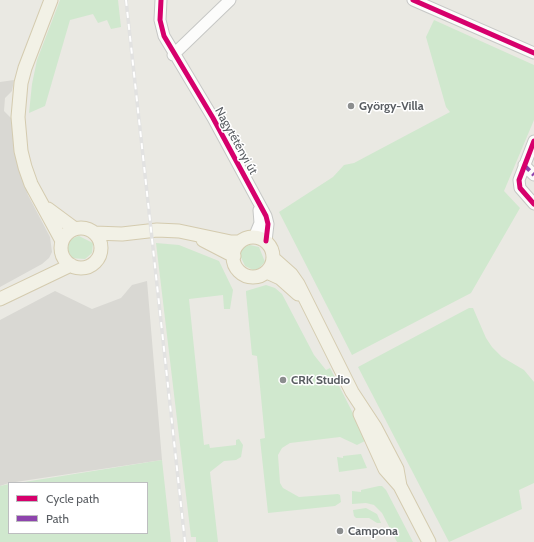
<!DOCTYPE html>
<html>
<head>
<meta charset="utf-8">
<style>
	body { margin:0 }
	#map { position:relative; width:534px; height:542px; overflow:hidden; background:#eae9e3; font-family:Cabin,sans-serif }
	canvas { display:block }
	.legend { position:absolute; left:8px; top:482px; width:140px; height:52px; box-sizing:border-box; background:#fff; border:1px solid #bdbec0; margin:0; padding:5px 7px; list-style:none; font-size:12px; color:#595d62 }
	.legend li { display:flex; align-items:center; gap:8px; height:20px }
	.legend b { width:20px; border:1px solid #bdbec0 }
</style>
</head>
<body>
<div id="map">
<canvas width="534" height="542"></canvas>
<ul class="legend">
<li><b style="height:5px;background:#d6006c"></b>Cycle path</li>
<li><b style="height:5px;background:#8e44ad"></b>Path</li>
</ul>
</div>
<script>
const ctx = document.querySelector('canvas').getContext('2d');
ctx.lineJoin = 'round';
function paint(path, color) { ctx.fillStyle = color; ctx.fill(path, 'evenodd'); }
const toPath = rows => new Path2D(rows.map(r => 'M' + r).join(''));
function stroke(path, color, width, dash) { ctx.strokeStyle = color; ctx.lineWidth = width; ctx.lineCap = dash ? 'butt' : 'round'; ctx.setLineDash(dash || []); ctx.stroke(path); }
function write(font, color, halo, rows, align = 'center') {
  ctx.font = font + ' Cabin,sans-serif'; ctx.lineWidth = 3; ctx.setLineDash([]); ctx.textBaseline = 'middle'; ctx.strokeStyle = halo; ctx.fillStyle = color; for (const [text, x, y, turn = 0] of rows) {
    ctx.save(); ctx.translate(x, y); ctx.rotate((+turn || 0) * Math.PI / 180); ctx.textAlign = isNaN(turn) ? turn : align; if (halo) ctx.strokeText(text, 0, 0); ctx.fillText(text, 0, 0); ctx.restore();
  }
}
const industrial = toPath([
	[14,80,12,91,5,98,4,111,11,118,15,147,19,168,28,195,50,237,52,252,49,258,42,264,0,287,0,82],
	[147,281,162,460,9,483,0,486,0,320,55,291,92,309,121,298,132,285]
]);
const green = toPath([
	[60,0,118,0,121,27,111,29,107,20,98,23,93,14,70,20,45,106,29,113,32,84,37,60],
	[434,20,534,65,534,120,504,191,520,208,471,293,352,355,279,212,333,177,344,165,354,163,450,112,446,107,426,37],
	[79,236,93,243,92,253,85,259,70,258,68,254,67,245,69,241,73,238],
	[156,243,179,245,219,261,233,290,230,309,224,309,223,295,189,299,204,445,209,444,210,448,236,445,236,440,239,439,243,445,241,457,236,460,224,461,210,472,218,542,196,542,196,537,191,537],
	[250,245,259,247,265,262,258,269,253,270,245,266,239,253,245,246],
	[266,285,275,288,282,294,314,355,326,370,330,368,365,437,363,438,365,441,357,445,340,437,290,443,282,448,278,455,280,483,283,488,299,497,338,494,340,495,341,502,335,506,268,513,260,439,265,438,257,356,252,355,246,293,246,291],
	[469,308,473,308,486,338,492,347,502,357,524,370,534,382,534,483,519,490,522,509,449,542,358,367],
	[361,454,367,468,339,472,337,457,343,458,343,456],
	[162,460,171,542,0,542,0,486,9,484,9,533,147,533,147,483,18,483],
	[379,486,382,486,386,490,413,542,397,542,382,513,374,505,366,503,352,504,352,491,361,492,361,490],
	[366,508,377,514,381,523,377,523,369,518,356,518,354,516,353,510]
]);
const minor = toPath([
	[161,0,160,20,164,36,213,118,266,216,268,224,266,241],
	[413,0,534,53],
	[173,55,230,0],
	[534,141,519,180,520,188,534,204],
	[524,165,534,175],
	[255,235,260,223,259,210]
]);
const major = toPath([
	[51,0,25,68,21,83,18,117,21,151,25,167,31,184,62,241],
	[48,209,75,229],
	'61 248a20 20 0 1 1 40 0a20 20 0 1 1-40 0Z',
	[94,233,122,234,157,230,179,231,231,242,240,242],
	'233 257a20 20 0 1 1 40 0a20 20 0 1 1-40 0Z',
	[203,240,234,256],
	[273,258,291,274,298,284,352,392,375,427,397,469,400,486],
	[267,272,280,278,298,294],
	[0,299,71,265],
	[360,414,385,469,400,486,429,542]
]);
const rail = toPath([
	[126,0,185,542]
]);
const quiet = toPath([
	[524,165,534,175]
]);
const cycleway = toPath([
	[161,0,160,20,164,36,213,118,266,216,268,224,266,241],
	[413,0,534,53],
	[534,141,519,180,520,188,534,204]
]);
const markers = [
	[351,106,4,"#8c8e8f"],
	[283,380,4,"#8c8e8f"],
	[340,531,4,"#8c8e8f"]
];
const poiNames = [
	["György-Villa",359,106],
	["CRK Studio",291,380],
	["Campona",348,531]
];
const streetNames = [
	["Nagytétényi út",236,141,61]
];
paint(industrial, '#d9d8d3');
paint(green, '#d0e8ce');
stroke(minor, '#c6c7c5', 13);
stroke(major, '#d4cbaf', 15);
stroke(minor, '#fcfcfb', 11);
stroke(major, '#f2f1e6', 13);
stroke(rail, '#e2e2e1', 3.5);
stroke(rail, '#fff', 2, [6]);
stroke(quiet, '#8e44ad', 4, [8, 4]);
stroke(cycleway, '#d6006c', 5);
for (const [x, y, r, color] of markers) { const dot = new Path2D(); dot.arc(x, y, r, 0, 2 * Math.PI); ctx.fillStyle = color; ctx.fill(dot); stroke(dot, '#fff', 1.5); }
write('bold 12px', '#595d62', '#fff', poiNames, 'left');
write('12px', '#595d62', '#fff', streetNames);
</script>
</body>
</html>
